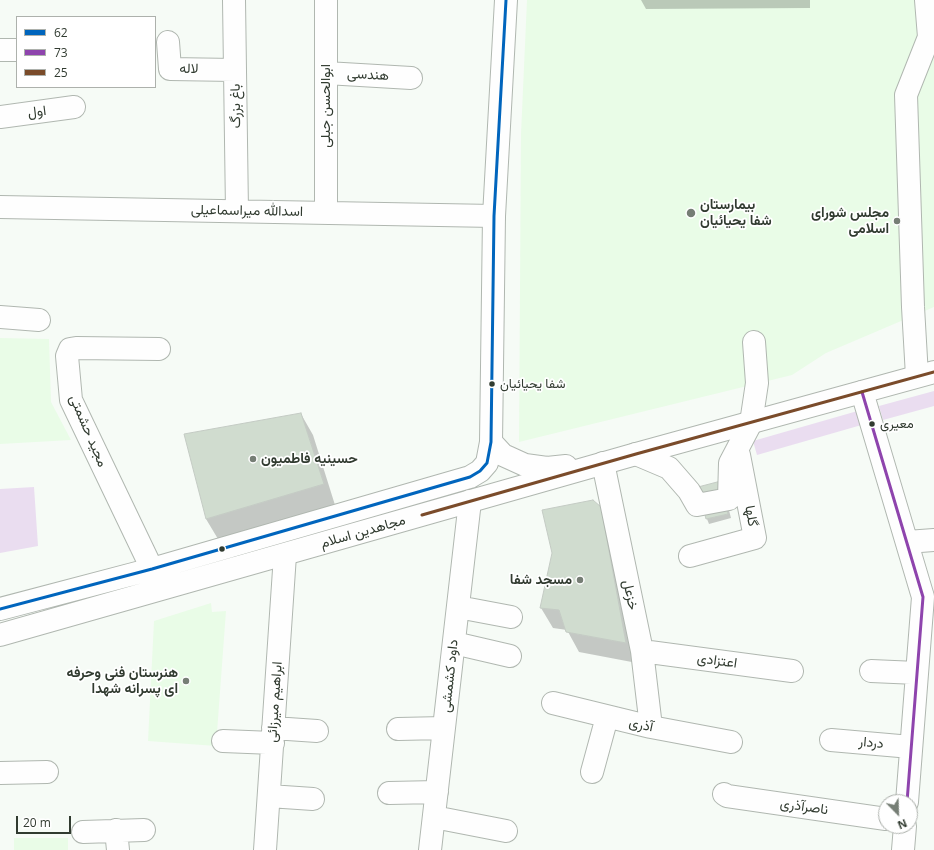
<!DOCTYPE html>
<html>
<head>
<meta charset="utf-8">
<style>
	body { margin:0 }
	#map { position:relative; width:934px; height:850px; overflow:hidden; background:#f6fbf6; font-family:"Open Sans",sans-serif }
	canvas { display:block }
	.legend { position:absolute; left:16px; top:16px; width:140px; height:72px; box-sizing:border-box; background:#fff; border:1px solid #adb1ac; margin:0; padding:5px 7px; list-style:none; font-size:12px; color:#313b30 }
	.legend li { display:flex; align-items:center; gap:8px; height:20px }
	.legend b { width:20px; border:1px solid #adb1ac }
	.north { position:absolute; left:878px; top:794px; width:40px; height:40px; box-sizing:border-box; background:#fff; border:1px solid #adb1ac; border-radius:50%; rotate:157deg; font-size:11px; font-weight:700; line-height:16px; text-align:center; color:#313b30 }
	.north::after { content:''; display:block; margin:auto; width:14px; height:18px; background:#767e75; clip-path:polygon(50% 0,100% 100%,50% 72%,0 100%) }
	.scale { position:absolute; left:16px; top:816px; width:55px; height:18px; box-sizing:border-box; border:2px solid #313b30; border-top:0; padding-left:5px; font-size:12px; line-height:14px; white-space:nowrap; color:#313b30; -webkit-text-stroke:3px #fff; paint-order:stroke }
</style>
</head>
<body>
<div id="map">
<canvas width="934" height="850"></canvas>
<ul class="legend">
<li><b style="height:5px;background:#0065bd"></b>62</li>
<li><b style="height:5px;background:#8e44ad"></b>73</li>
<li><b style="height:5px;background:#7a4b2a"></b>25</li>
</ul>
<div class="north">N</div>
<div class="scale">20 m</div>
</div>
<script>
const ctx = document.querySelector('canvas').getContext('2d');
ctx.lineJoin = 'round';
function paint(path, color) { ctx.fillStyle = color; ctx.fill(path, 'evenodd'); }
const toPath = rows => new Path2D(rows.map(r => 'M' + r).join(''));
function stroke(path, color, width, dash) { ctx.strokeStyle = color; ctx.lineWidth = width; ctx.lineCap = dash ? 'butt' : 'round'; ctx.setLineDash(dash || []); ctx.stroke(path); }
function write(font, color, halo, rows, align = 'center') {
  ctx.font = font + ' "Open Sans",Vazirmatn,sans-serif'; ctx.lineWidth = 3.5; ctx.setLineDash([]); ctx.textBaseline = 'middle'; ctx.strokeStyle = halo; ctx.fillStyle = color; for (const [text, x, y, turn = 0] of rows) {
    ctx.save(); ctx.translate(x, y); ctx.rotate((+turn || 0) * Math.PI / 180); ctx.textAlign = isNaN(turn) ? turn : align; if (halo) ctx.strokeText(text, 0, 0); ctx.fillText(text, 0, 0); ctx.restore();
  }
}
const built = toPath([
	[527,0,934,0,934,307,826,353,792,375,519,442,521,134],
	[0,338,49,339,51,402,71,440,0,444],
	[211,603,212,612,226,611,216,746,148,741,154,621],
	[14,838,68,838,68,850,14,850]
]);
const green = toPath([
	[934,391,934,406,883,420,879,406],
	[861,410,865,424,757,455,753,441],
	[34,487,38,546,0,553,0,489]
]);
const shadow = toPath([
	[641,0,810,0,810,8,646,9],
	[301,414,313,435,335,505,218,539,206,519],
	[723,487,731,518,709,524,707,519],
	[601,508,613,529,637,663,579,652,567,630,553,628,541,608]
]);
const building = toPath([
	[301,413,324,484,206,519,184,434,301,413],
	[721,481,728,514,706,519,698,487,721,481],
	[593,500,601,507,626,643,566,632,559,610,540,608,552,553,542,510,593,500]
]);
const minor = toPath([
	[234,0,237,211],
	[326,0,326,213],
	[168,42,170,69,235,70],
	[0,50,17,50],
	[326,73,411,78],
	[0,117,74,107],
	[0,207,494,216],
	[0,317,39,320],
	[917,376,913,307,906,95,929,37,926,0],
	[862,392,923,597,907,802],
	[636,454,669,468,689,491,697,505,729,499,730,463,751,423,757,383,754,342],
	[603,463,642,651,651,727],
	[907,542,934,540],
	[690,556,755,538,739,455],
	[152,569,71,400,67,356,70,349,76,348,159,349],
	[458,607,511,617],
	[454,643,510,656],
	[642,651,792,671],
	[871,671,917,673],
	[553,703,651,727,731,742],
	[273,728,317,731],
	[398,729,444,728],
	[831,740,911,747],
	[223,741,273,743],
	[592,772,607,717],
	[0,773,47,772],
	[389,793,437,792],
	[724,794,727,796,886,819],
	[269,796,313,799],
	[434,817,506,831],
	[116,830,118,850],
	[83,832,144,830],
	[265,850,285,555],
	[430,850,470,501],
	[903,850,905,826]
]);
const major = toPath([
	[491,442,503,455,525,465,547,468,566,466],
	[0,609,152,569,470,477,480,471,487,463,491,442,494,216,506,0],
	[0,635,636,454,934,372]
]);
const bus1 = toPath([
	[0,609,152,569,470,477,480,471,487,463,491,442,494,216,506,0]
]);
const bus2 = toPath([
	[862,392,923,597,907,802]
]);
const bus3 = toPath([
	[422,515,636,454,934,372]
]);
const markers = [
	[691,213,5,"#767e75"],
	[897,221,4,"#767e75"],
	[492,384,3.5,"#313b30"],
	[872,424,3.5,"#313b30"],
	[253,459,4,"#767e75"],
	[222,549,3.5,"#313b30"],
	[580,580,4,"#767e75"],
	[186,681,4,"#767e75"]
];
const busNames = [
	["شفا یحیائیان",500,384],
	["معیری",880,424]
];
const streetNames = [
	["لاله",189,69,1],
	["هندسی",368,75,3],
	["باغ بزرگ",236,106,-91],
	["ابوالحسن جبلی",326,106,-90],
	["اول",37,112,-7],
	["اسدالله میراسماعیلی",247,211,1],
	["مجید حشمتی",88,431,67],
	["گلها",751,516,80],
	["مجاهدین اسلام",363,532,-16],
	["خزعل",630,595,78],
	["اعتزادی",717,661,8],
	["داود کشمشی",450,676,-84],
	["ابراهیم میرزائی",275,702,-86],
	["آذری",641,725,12],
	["دردار",871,743,5],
	["ناصرآذری",804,807,8]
];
const poiNames = [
	["بیمارستان",700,205,"left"],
	["شفا یحیائیان",700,221,"left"],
	["مجلس شورای",889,213],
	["اسلامی",889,229],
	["حسینیه فاطمیون",261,459,"left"],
	["مسجد شفا",572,580],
	["هنرستان فنی وحرفه",178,673],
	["ای پسرانه شهدا",178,689]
];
paint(built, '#e9fce7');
paint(green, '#eaddf0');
paint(shadow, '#0003');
paint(building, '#d0dccf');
stroke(building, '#c4cbc4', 1);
stroke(minor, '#b0b7b0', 24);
stroke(major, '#b0b7b0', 24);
stroke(minor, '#fefefe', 22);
stroke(major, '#fefefe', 22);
stroke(bus1, '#0065bd', 3);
stroke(bus2, '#8e44ad', 3);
stroke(bus3, '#7a4b2a', 3);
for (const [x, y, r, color] of markers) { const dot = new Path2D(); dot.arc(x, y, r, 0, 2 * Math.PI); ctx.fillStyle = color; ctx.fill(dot); stroke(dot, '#fff', 1.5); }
write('13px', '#313b30', '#fff', busNames, 'left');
write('14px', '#313b30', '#fff', streetNames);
write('bold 14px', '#313b30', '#fff', poiNames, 'right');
</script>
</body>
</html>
